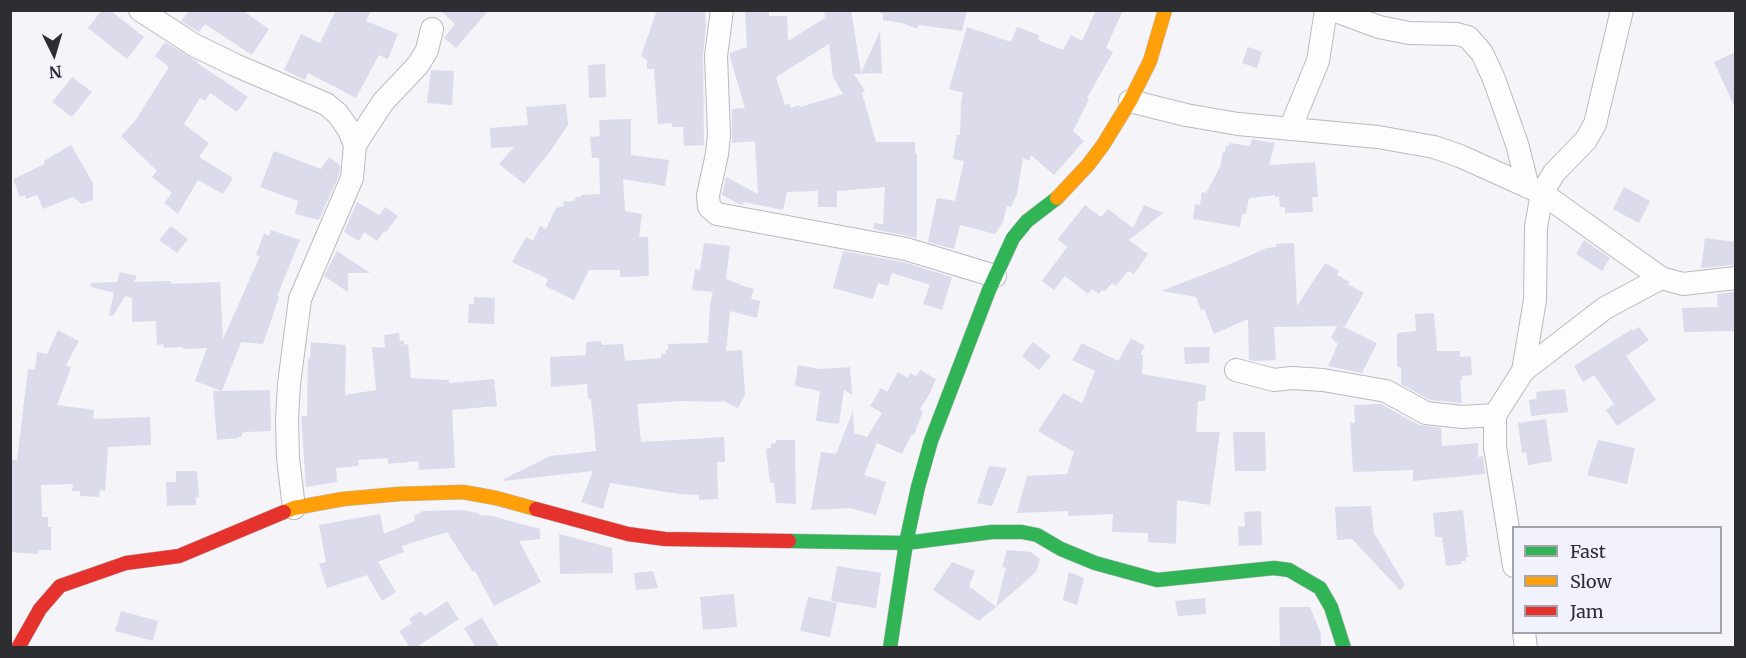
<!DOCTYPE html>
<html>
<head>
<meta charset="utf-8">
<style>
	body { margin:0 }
	#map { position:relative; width:1746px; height:658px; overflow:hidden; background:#f4f4f9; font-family:Merriweather,serif }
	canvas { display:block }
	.frame { position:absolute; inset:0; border:12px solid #2d2e31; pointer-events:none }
	.legend { position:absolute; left:1512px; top:526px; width:210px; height:108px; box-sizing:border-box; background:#f1f2fc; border:2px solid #a3a4ab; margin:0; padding:8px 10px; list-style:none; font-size:18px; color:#2d2e31 }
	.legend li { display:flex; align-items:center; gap:12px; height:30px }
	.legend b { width:30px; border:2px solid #a3a4ab }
	.north { position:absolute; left:24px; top:24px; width:60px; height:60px; -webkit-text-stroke:4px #f1f2fc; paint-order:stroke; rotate:175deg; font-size:16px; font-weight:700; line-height:24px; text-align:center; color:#2d2e31 }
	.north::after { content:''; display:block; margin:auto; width:21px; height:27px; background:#2d2e31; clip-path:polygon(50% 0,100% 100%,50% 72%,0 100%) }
</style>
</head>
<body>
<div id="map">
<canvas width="1746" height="658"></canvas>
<div class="frame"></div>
<ul class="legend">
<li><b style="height:8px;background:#30b455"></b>Fast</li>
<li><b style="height:8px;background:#ff9f0a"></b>Slow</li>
<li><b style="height:8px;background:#e5322d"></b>Jam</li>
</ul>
<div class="north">N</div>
</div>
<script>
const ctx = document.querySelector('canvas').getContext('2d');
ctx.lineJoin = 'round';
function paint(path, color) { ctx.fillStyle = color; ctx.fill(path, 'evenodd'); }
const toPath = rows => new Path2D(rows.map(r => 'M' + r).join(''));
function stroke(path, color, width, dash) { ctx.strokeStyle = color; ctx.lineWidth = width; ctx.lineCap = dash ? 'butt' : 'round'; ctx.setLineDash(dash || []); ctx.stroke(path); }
const building = toPath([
	[102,10,110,10,144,37,127,59,88,28],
	[186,10,242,10,269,29,252,55,205,24,199,32,181,21,188,12],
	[336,10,371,10,366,21,398,34,388,59,379,55,356,98,308,73,305,80,284,70,301,34,320,43],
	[440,10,489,10,456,48,444,38,455,24],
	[657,10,705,10,706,26,703,56,704,145,684,146,683,127,672,127,672,123,658,124,654,69,647,69,647,60,641,56],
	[745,10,769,10,769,16,787,16,788,41,825,18,824,10,851,10,861,73,880,31,882,73,854,74,865,91,862,93,876,142,915,142,915,153,917,153,917,238,873,229,874,223,883,224,885,187,837,191,837,207,818,207,818,191,787,192,783,210,744,202,742,205,739,204,722,195,726,177,758,194,755,141,732,143,732,109,745,108,730,57,730,53,747,47],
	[829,44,833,77,843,94,800,107,799,105,791,108,789,104,785,105,776,77],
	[875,10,967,10,962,31,919,25,917,29,902,23,883,20,883,14],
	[1096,10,1123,10,1106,48,1113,52,1087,98,1089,99,1073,131,1084,141,1054,175,1031,155,1029,161,1023,158,1017,194,1011,207,1007,206,1003,222,995,234,960,225,954,249,928,242,937,198,955,201,964,161,953,159,957,135,960,135,961,103,963,93,949,89,967,27,1011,42,1017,27,1039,35,1038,40,1063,50,1071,35,1082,41],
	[165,42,198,62,197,63,248,97,237,112,210,93,205,101,200,98,184,124,209,143,199,157,233,178,223,194,198,180,178,214,164,203,172,193,152,177,157,171,121,136,135,121,169,67,155,56],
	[1248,47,1262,52,1257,68,1242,63],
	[1736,52,1736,110,1714,62],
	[605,64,606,97,589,98,588,65],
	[431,70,454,71,452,105,427,103],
	[72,77,92,92,72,117,52,102],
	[566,104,568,125,549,153,524,184,499,164,514,147,491,148,490,128,528,125,526,107],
	[631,119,631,155,669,160,665,186,623,179,625,211,642,214,639,237,648,237,649,276,620,277,620,270,589,270,574,300,545,286,548,279,512,262,526,237,533,241,540,226,546,229,556,208,564,206,563,202,574,201,576,197,581,197,581,195,600,194,599,158,592,158,590,137,600,136,599,120],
	[1252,139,1275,143,1269,165,1315,162,1318,197,1312,197,1313,212,1285,213,1285,207,1280,207,1279,197,1275,197,1275,195,1249,198,1246,214,1242,214,1240,227,1193,219,1195,204,1200,205,1202,192,1206,193,1220,167,1223,152,1225,152,1226,146,1229,146,1230,143,1250,146],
	[71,145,93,183,93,200,82,204,73,197,43,209,37,195,26,199,25,195,20,197,13,179,45,164,44,161],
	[274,151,321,169,329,157,340,165,339,175,319,220,295,214,298,201,260,187],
	[1624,187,1650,201,1639,223,1613,209],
	[357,202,379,215,385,207,398,216,386,232,384,231,377,241,364,232,359,241,344,232],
	[1085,205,1101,217,1108,209,1133,228,1144,205,1163,213,1129,240,1148,254,1134,274,1128,271,1116,286,1112,283,1104,292,1102,290,1099,294,1092,289,1088,294,1065,276,1054,290,1042,281,1067,247,1058,239],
	[171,226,188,239,177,253,159,240],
	[271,230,300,240,277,296,279,297,263,344,241,342,222,391,270,390,271,431,246,432,242,433,242,436,238,437,238,438,217,440,213,391,222,391,195,381,207,348,183,349,183,347,164,348,163,344,157,345,156,321,132,322,132,298,125,296,113,316,109,315,114,293,91,287,91,283,117,282,120,272,137,276,134,282,171,281,171,284,220,282,223,339,260,256,256,255,264,233,269,236],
	[1705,238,1736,242,1734,265,1701,268],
	[1584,240,1610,258,1602,271,1576,254],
	[704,243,730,246,726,279,740,284,740,285,754,289,751,299,760,301,757,318,730,311,726,351,742,350,745,395,738,408,722,400,723,402,684,401,637,404,641,442,724,437,725,462,717,462,718,499,699,500,699,495,679,494,610,483,603,509,581,502,593,471,504,481,504,479,550,456,596,451,591,399,588,399,587,384,551,387,550,357,586,355,586,342,601,341,602,345,623,344,625,361,661,358,661,354,666,354,665,350,668,350,668,344,708,343,710,304,713,292,692,290,695,269,700,270],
	[1294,243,1297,306,1325,263,1339,271,1337,275,1350,282,1348,284,1364,293,1345,326,1342,326,1377,343,1362,373,1328,366,1338,344,1331,338,1337,326,1274,327,1276,360,1255,361,1249,360,1248,319,1214,334,1204,309,1201,310,1196,297,1161,291,1223,267,1267,248,1276,247,1276,244],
	[337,251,370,273,348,273,348,292,324,276],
	[843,251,903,262,952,277,942,310,923,304,930,285,892,273,888,286,878,283,873,299,833,288],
	[1735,292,1736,331,1684,332,1682,308,1718,307,1717,294],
	[474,297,495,298,494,324,468,323,469,304,474,304],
	[1434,313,1437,351,1460,351,1460,357,1471,356,1472,375,1462,376,1462,380,1460,380,1462,403,1430,400,1401,384,1401,368,1397,366,1397,333,1416,331,1415,314],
	[1639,327,1649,340,1626,356,1656,400,1617,426,1606,410,1614,404,1594,375,1583,382,1574,366,1632,329,1633,331],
	[58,330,79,341,66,365,71,368,57,405,94,410,93,419,150,417,151,445,108,447,105,491,100,490,99,497,80,496,80,491,72,491,73,484,41,485,42,517,48,517,48,527,51,527,51,550,38,550,38,554,10,552,10,459,17,460,28,369,35,370,37,352,47,354],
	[399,333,400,341,404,340,404,345,408,344,411,378,449,380,449,383,494,379,497,406,452,410,455,468,419,470,418,461,388,464,388,458,358,460,359,466,336,468,337,482,306,487,301,416,307,416,308,359,310,359,311,342,346,345,345,395,376,390,372,347,385,348,384,335],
	[1131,338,1145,346,1140,355,1143,355,1142,374,1206,385,1205,401,1198,401,1196,432,1220,432,1210,505,1177,500,1176,544,1148,542,1148,533,1112,532,1113,514,1068,516,1068,511,1017,513,1027,476,1067,474,1074,452,1038,431,1063,393,1082,403,1095,371,1072,360,1082,343,1118,361],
	[1033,342,1051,356,1039,370,1022,356],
	[1184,347,1210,347,1209,363,1185,364],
	[798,365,820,369,850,367,852,395,844,390,839,424,816,421,820,391,795,386],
	[920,370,936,379,930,393,920,409,923,411,914,435,912,434,902,454,877,443,864,475,886,482,876,515,850,508,811,510,821,452,836,454,853,411,854,433,867,437,882,413,870,406,881,388,887,392,898,372,908,378,910,373,916,376],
	[1565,389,1568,412,1531,416,1529,400,1537,399,1536,392],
	[1381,404,1419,425,1441,428,1442,446,1478,443,1478,457,1483,456,1485,474,1413,481,1413,470,1353,472,1350,423,1355,423,1354,405],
	[1546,419,1552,461,1528,465,1526,452,1522,453,1518,423],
	[1233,432,1265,432,1266,471,1235,471],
	[776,440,795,440,796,504,776,503,774,483,770,483,766,449,771,448,771,444,776,443],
	[1598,440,1635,448,1627,484,1587,475],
	[989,466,1007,468,992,506,977,503],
	[176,471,197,471,199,497,196,497,196,505,167,506,166,482,176,482],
	[1371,506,1374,533,1405,585,1400,590,1352,539,1337,540,1335,507],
	[462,510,478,513,480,515,492,516,540,529,540,539,519,541,541,582,494,606,475,571,473,572,447,532,402,546,404,552,378,562,396,592,382,601,367,575,327,588,319,564,326,562,319,525,380,514,384,534,415,521,414,516,423,511],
	[1463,510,1468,557,1465,557,1466,561,1461,561,1461,564,1446,566,1442,537,1435,537,1433,513],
	[1261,511,1262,545,1239,546,1238,527,1245,526,1244,512],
	[559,534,612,548,613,573,560,574],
	[1007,550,1031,552,1040,559,1036,572,996,607,1006,568,1002,567],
	[952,562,975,571,969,586,996,607,979,621,933,590],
	[837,566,881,573,876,608,831,601],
	[653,571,658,588,636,590,634,573],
	[1069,572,1084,578,1077,605,1063,600],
	[734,594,737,627,703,630,700,597],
	[808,597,837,603,830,637,800,631],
	[1205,598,1206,614,1178,616,1175,601],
	[447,601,459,619,415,648,410,648,399,631,412,623,409,619,421,611,425,616],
	[1279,607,1310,607,1321,634,1321,648,1280,648],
	[121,611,158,621,153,641,115,631],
	[482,618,500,648,476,648,464,628]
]);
const street = toPath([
	[140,10,194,45,235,65,326,104,338,114,349,130,355,145,352,178,300,299,289,384,287,419,288,458,294,508],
	[722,10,716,56,719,135,717,154,708,195,709,207,717,214,906,249,995,276],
	[1333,10,1379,27,1409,33,1457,34,1468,37,1482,53,1494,79,1517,144,1528,187],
	[1130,101,1186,115,1238,124,1378,137,1434,147,1460,156,1542,193,1661,278,1683,284,1736,278],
	[1290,129,1318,61,1326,10],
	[355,145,383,102,418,65,427,50,432,29],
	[1236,370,1274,380,1292,378,1323,380,1386,391,1426,413,1462,417,1495,415],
	[1523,371,1605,308,1661,278],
	[1514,566,1495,447,1495,415,1523,371,1535,300,1536,227,1542,193,1554,173,1586,140,1595,124,1622,10],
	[1524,632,1526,648]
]);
const fast = toPath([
	[789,541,906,543,992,532,1022,532,1037,535,1061,549,1095,563,1157,580,1274,568,1289,570,1320,588,1331,607,1344,648],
	[890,648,906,543,918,487,931,441,989,290,1013,238,1027,221,1057,198]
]);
const slow = toPath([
	[1057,198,1088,165,1103,145,1130,101,1150,61,1165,10],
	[284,512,294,508,343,499,399,494,463,492,496,498,536,509]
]);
const jam = toPath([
	[536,509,628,534,665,539,789,541],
	[18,648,40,609,60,586,126,563,179,556,284,512]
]);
paint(building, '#dbdbeb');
stroke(street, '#bababe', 24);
stroke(fast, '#bababe', 15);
stroke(slow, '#bababe', 15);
stroke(jam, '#bababe', 15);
stroke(street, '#fdfdfe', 22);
stroke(fast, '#30b455', 14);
stroke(slow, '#ff9f0a', 14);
stroke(jam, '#e5322d', 14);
</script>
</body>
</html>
